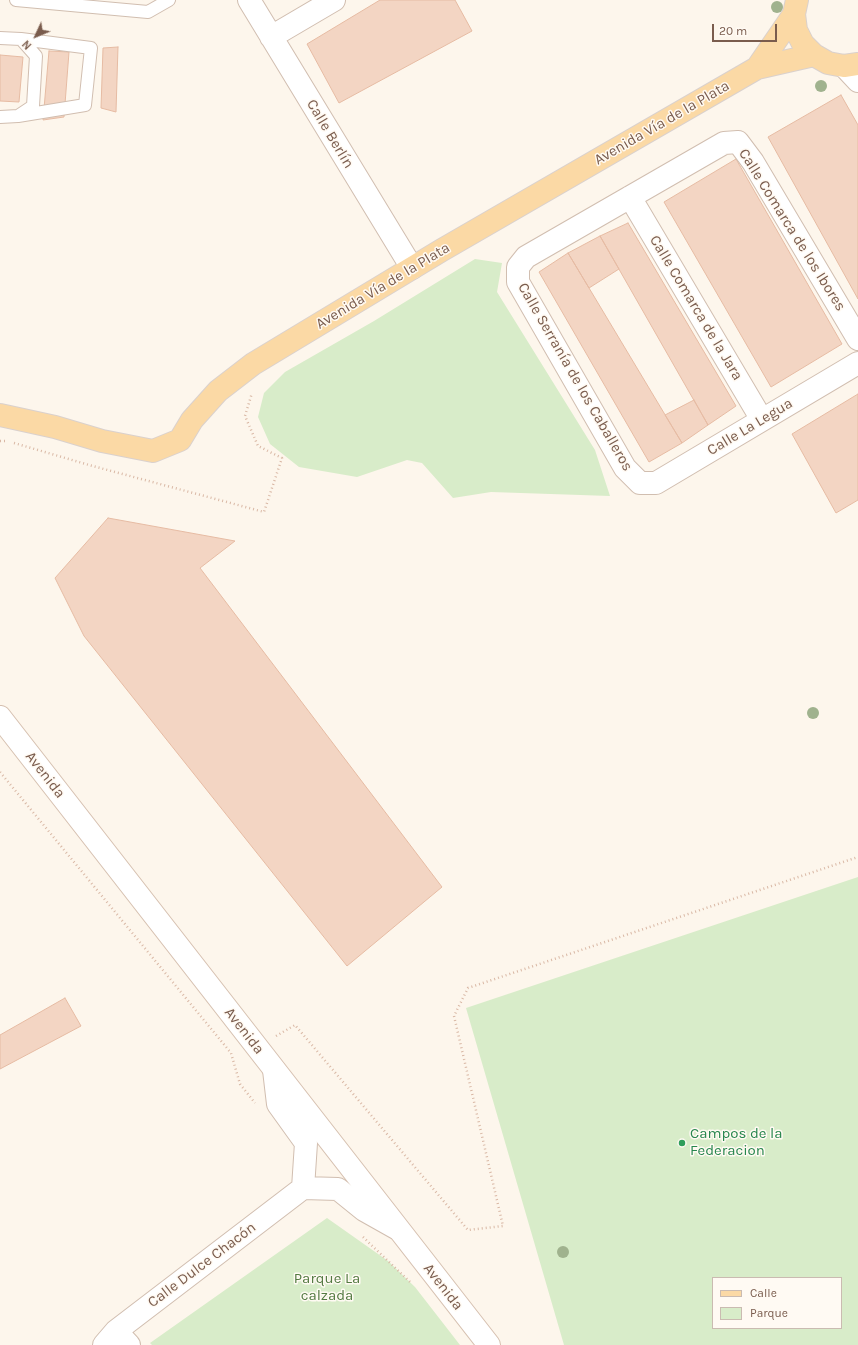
<!DOCTYPE html>
<html>
<head>
<meta charset="utf-8">
<style>
	body { margin:0 }
	#map { position:relative; width:858px; height:1345px; overflow:hidden; background:#fdf6ec; font-family:Karla,sans-serif }
	canvas { display:block }
	.legend { position:absolute; left:712px; top:1277px; width:130px; height:52px; box-sizing:border-box; background:#fffaf3; border:1px solid #cabbb1; margin:0; padding:5px 7px; list-style:none; font-size:12px; color:#7a5c4d }
	.legend li { display:flex; align-items:center; gap:8px; height:20px }
	.legend b { width:20px; border:1px solid #cabbb1 }
	.north { position:absolute; left:16px; top:16px; width:40px; height:40px; -webkit-text-stroke:3px #fffaf3; paint-order:stroke; rotate:226deg; font-size:11px; font-weight:700; line-height:16px; text-align:center; color:#7a5c4d }
	.north::after { content:''; display:block; margin:auto; width:14px; height:18px; background:#7a5c4d; clip-path:polygon(50% 0,100% 100%,50% 72%,0 100%) }
	.scale { position:absolute; left:712px; top:24px; width:65px; height:18px; box-sizing:border-box; border:2px solid #7a5c4d; border-top:0; padding-left:5px; font-size:12px; line-height:14px; white-space:nowrap; color:#7a5c4d; -webkit-text-stroke:3px #fffaf3; paint-order:stroke }
</style>
</head>
<body>
<div id="map">
<canvas width="858" height="1345"></canvas>
<ul class="legend">
<li><b style="height:5px;background:#fbd9a5"></b>Calle</li>
<li><b style="height:11px;background:#d8ecc9"></b>Parque</li>
</ul>
<div class="north">N</div>
<div class="scale">20 m</div>
</div>
<script>
const ctx = document.querySelector('canvas').getContext('2d');
ctx.lineJoin = 'round';
function paint(path, color) { ctx.fillStyle = color; ctx.fill(path, 'evenodd'); }
const toPath = rows => new Path2D(rows.map(r => 'M' + r).join(''));
function stroke(path, color, width, dash) { ctx.strokeStyle = color; ctx.lineWidth = width; ctx.lineCap = dash ? 'butt' : 'round'; ctx.setLineDash(dash || []); ctx.stroke(path); }
function write(font, color, halo, rows, align = 'center') {
  ctx.font = font + ' Karla,sans-serif'; ctx.lineWidth = 3; ctx.setLineDash([]); ctx.textBaseline = 'middle'; ctx.strokeStyle = halo; ctx.fillStyle = color; for (const [text, x, y, turn = 0] of rows) {
    ctx.save(); ctx.translate(x, y); ctx.rotate((+turn || 0) * Math.PI / 180); ctx.textAlign = isNaN(turn) ? turn : align; if (halo) ctx.strokeText(text, 0, 0); ctx.fillText(text, 0, 0); ctx.restore();
  }
}
const green = toPath([
	[475,259,502,263,497,292,595,450,610,496,491,492,453,498,422,463,407,460,357,477,299,467,270,444,258,417,264,393,285,372,374,321],
	[858,877,858,1345,564,1345,466,1008],
	[713,1278,841,1278,841,1328,713,1328],
	[327,1218,388,1261,415,1287,460,1345,152,1345,150,1343]
]);
const building = toPath([
	[380,0,455,0,472,31,339,103,307,44,380,0],
	[118,47,116,112,101,108,103,48,118,47],
	[49,51,69,52,64,117,43,120,49,51],
	[0,55,23,57,19,102,0,101,0,55],
	[841,95,858,125,858,299,768,137,841,95],
	[736,159,842,344,771,387,664,202,736,159],
	[628,223,736,406,708,425,600,236,628,223],
	[600,236,619,269,589,288,568,253,600,236],
	[568,253,682,443,649,462,539,272,568,253],
	[858,394,858,500,836,513,792,434,858,394],
	[694,400,708,425,682,443,665,415,694,400],
	[108,518,235,541,200,568,442,887,347,966,84,636,55,578,108,518],
	[65,998,81,1026,0,1069,0,1035,65,998]
]);
const path = toPath([
	[0,441,7,441],
	[14,443,89,465,264,512,282,458,258,446,245,416,252,393],
	[0,772,231,1053,240,1084,255,1103],
	[276,1036,295,1025,468,1230,503,1226,454,1016,468,988,858,857],
	[363,1237,410,1282]
]);
const lane = toPath([
	[16,0,148,12,169,0],
	[0,38,21,39,36,56,33,106,18,116,0,117],
	[18,116,85,105,91,48,21,39]
]);
const street = toPath([
	[249,0,412,268],
	[271,37,334,0],
	[844,66,858,81],
	[630,197,762,420],
	[858,339,753,162,738,142,724,143,526,257,518,267,518,282,625,468,640,483,656,483,858,363],
	[274,1070,278,1104,306,1143,303,1188],
	[303,1188,338,1189,364,1210,396,1228],
	[116,1331,129,1345],
	[104,1345,116,1331,303,1188]
]);
const secondary = toPath([
	[0,717,489,1345]
]);
const primary = toPath([
	[797,0,794,14,796,30,803,44,814,55,828,63,844,66,858,64],
	[757,68,794,14],
	[0,415,55,427,102,441,153,451,180,440,192,420,218,391,253,364,442,250,757,68,814,55]
]);
const trees = [
	[777,7],
	[821,86],
	[813,713],
	[563,1252]
];
const markers = [
	[682,1143,4,"#2e9e5b"]
];
const streetNames = [
	["Avenida Vía de la Plata",662,123,-30],
	["Calle Berlín",330,134,59],
	["Calle Comarca de los Ibores",792,230,58],
	["Avenida Vía de la Plata",383,286,-31],
	["Calle Comarca de la Jara",696,308,59],
	["Calle Serranía de los Caballeros",575,377,60],
	["Calle La Legua",750,427,-31],
	["Avenida",45,775,52],
	["Avenida",244,1031,52],
	["Calle Dulce Chacón",202,1265,-37],
	["Avenida",443,1287,52]
];
const leisureNames = [
	["Campos de la",690,1134],
	["Federacion",690,1151]
];
const parkNames = [
	["Parque La",327,1279],
	["calzada",327,1296]
];
paint(green, '#d8ecc9');
paint(building, '#f3d5c3');
stroke(building, '#e6bba3', 1);
stroke(lane, '#d1beb0', 14);
stroke(street, '#d1beb0', 24);
stroke(secondary, '#d6c0b0', 24);
stroke(primary, '#dad1cd', 24);
stroke(path, '#d9b8a5', 2.5, [1, 3]);
stroke(lane, '#fff', 12);
stroke(street, '#fff', 22);
stroke(secondary, '#fff', 22);
stroke(primary, '#fbd9a5', 22);
ctx.fillStyle = '#a0b28e';
for (const [x, y] of trees) { ctx.beginPath(); ctx.arc(x, y, 6, 0, 2 * Math.PI); ctx.fill(); }
for (const [x, y, r, color] of markers) { const dot = new Path2D(); dot.arc(x, y, r, 0, 2 * Math.PI); ctx.fillStyle = color; ctx.fill(dot); stroke(dot, '#fffaf3', 1.5); }
write('15px', '#7a5c4d', '#fffaf3', streetNames);
write('15px', '#27864d', '#fffaf3', leisureNames, 'left');
write('15px', '#537a41', '#fffaf3', parkNames);
</script>
</body>
</html>
